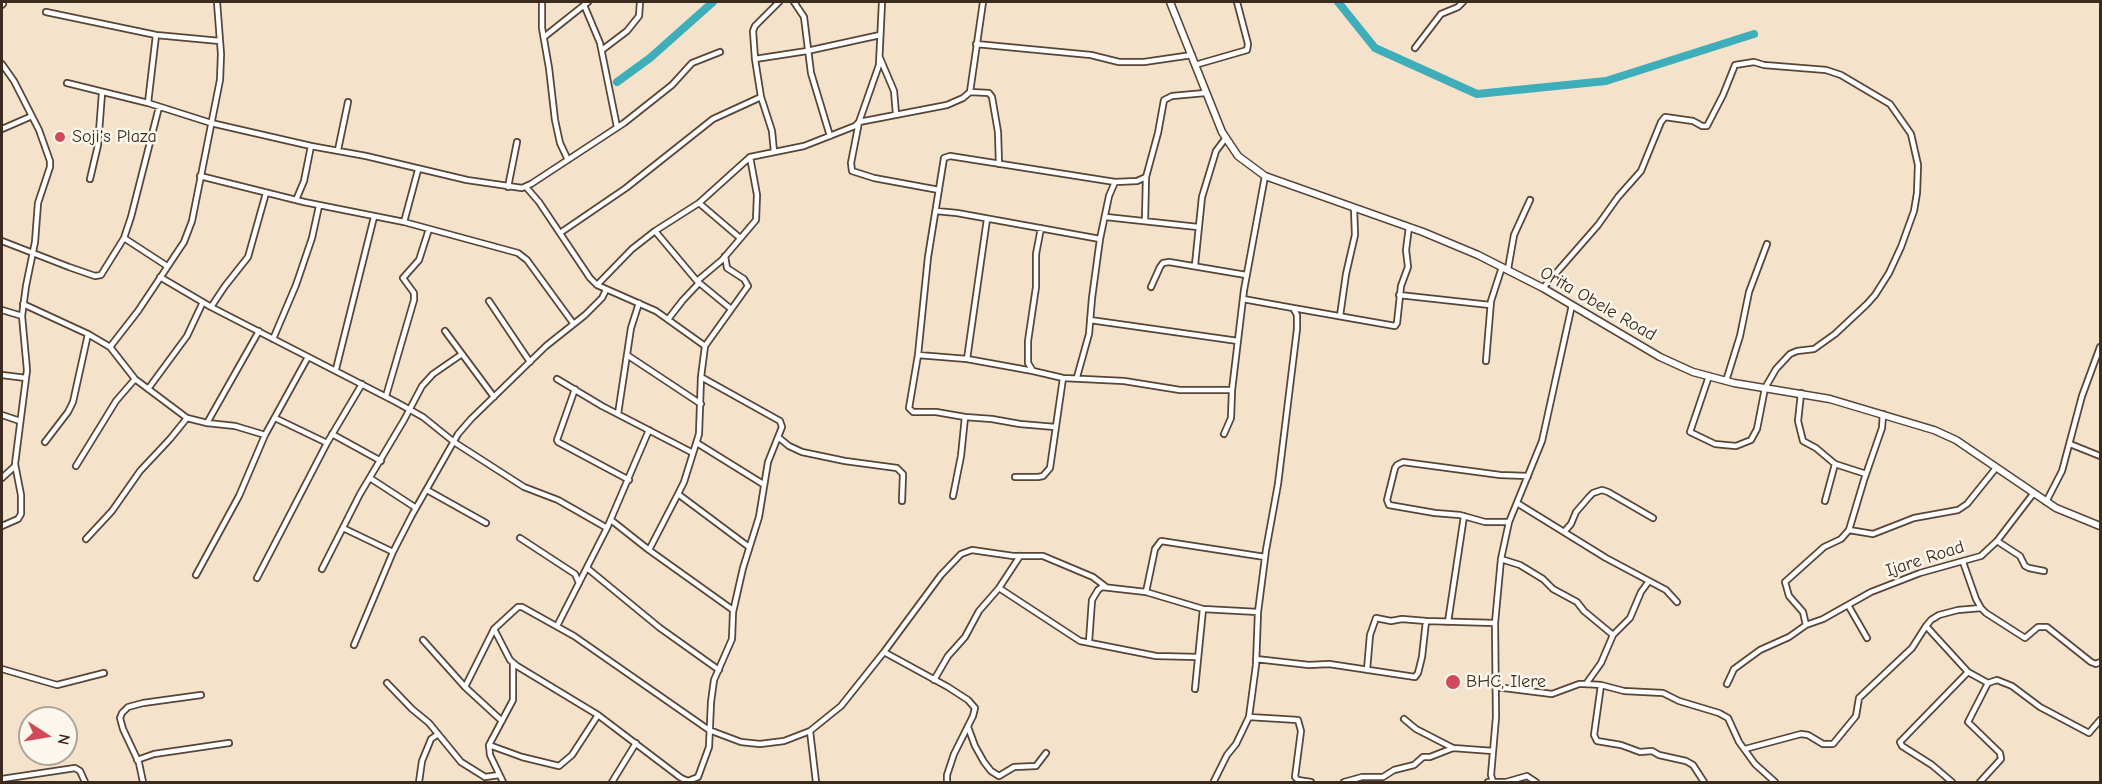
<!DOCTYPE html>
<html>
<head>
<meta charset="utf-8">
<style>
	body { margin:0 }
	#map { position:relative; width:2102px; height:784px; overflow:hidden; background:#f5e2ca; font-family:"Comic Neue",sans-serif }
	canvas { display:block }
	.frame { position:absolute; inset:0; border:3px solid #3b2a1e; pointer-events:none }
	.north { position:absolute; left:18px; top:706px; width:60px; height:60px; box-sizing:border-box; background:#fbf7ec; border:2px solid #aea59a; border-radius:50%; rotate:102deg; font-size:16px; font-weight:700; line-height:24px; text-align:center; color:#3b2a1e }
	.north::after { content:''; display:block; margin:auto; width:21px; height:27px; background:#d1495b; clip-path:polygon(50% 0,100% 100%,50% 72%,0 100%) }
</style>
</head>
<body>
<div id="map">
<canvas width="2102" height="784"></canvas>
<div class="frame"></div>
<div class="north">N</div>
</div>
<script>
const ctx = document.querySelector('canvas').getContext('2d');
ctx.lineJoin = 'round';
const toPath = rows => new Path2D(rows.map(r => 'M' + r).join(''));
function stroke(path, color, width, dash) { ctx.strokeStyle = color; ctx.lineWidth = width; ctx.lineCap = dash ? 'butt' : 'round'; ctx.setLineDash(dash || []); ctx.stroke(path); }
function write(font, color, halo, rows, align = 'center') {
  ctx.font = font + ' "Comic Neue",sans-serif'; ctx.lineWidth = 5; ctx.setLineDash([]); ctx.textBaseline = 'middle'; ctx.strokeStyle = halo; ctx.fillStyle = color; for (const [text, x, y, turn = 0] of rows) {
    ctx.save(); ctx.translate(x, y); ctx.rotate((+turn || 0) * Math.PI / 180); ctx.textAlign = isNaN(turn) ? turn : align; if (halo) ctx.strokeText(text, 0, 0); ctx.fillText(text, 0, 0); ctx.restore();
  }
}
const river = toPath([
	[1338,2,1375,48,1477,94,1606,81,1754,34],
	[617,82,650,58,713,2]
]);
const minor = toPath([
	[542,2,542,28,549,68,555,120,560,143,568,160],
	[794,2,804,17,811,73,830,136],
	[2,5,3,4],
	[584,5,600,43,617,127],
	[46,12,156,35,220,41],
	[544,37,588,2],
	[976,44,1091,55,1119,62,1144,62,1192,55],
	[1415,48,1441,14,1458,7,1463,2],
	[602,50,627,31,639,16,640,2],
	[880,58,894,91,896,114],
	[755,59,753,31,755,26,779,2],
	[2,64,14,81,39,130,50,161,50,167,38,203,35,242,26,286,22,316,27,370,15,464,21,495,21,514,18,519,2,526],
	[1195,65,1247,50,1248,44,1237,2],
	[67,83,148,103,211,123,311,146,366,156,467,180,522,188,531,184,624,123,672,85,692,63,720,52],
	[970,92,989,93,992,97,998,132,999,164],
	[148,103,156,35],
	[2,129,32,116],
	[338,150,348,102],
	[774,152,772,131,761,97,755,59,807,51,880,35],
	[200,176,304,202,404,222,518,253,527,260,573,323],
	[90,179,98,145,102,93],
	[508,187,517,142],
	[526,187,539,202,590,278,597,285,656,311,705,346],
	[939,190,874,178,852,171,851,163,859,122,947,105,963,98,970,92,983,2],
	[296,200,304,181,311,146],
	[699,203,740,238],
	[936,211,957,213,1100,239],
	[1106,217,1198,227],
	[1145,220,1146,177],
	[404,222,418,170],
	[1041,228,1036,254,1036,287,1028,341,1028,363,1033,371,1063,378,1124,381,1180,390,1232,390],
	[655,231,697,281,731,309],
	[560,233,626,188,713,119,761,97],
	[124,238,167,266],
	[2,241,69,267,95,276,101,275,124,238,131,217,159,107],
	[725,256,727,268,744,279,748,286,705,346,701,377,699,434,684,482,678,494,749,547],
	[1195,265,1202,197,1216,151,1225,139],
	[1508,269,1514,235,1530,200],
	[160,277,211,307,396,402,423,417,454,442,524,487,558,500,607,528],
	[697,281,722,260,756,220,757,195,750,157],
	[597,285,632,249,655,231,699,203,750,157,804,146,855,126,859,122,879,65,882,2],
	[1151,287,1160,267,1163,263,1169,262,1246,275],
	[1543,288,1598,225,1618,197,1641,171,1661,122,1665,117,1693,121,1702,126,1707,126,1723,95,1735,65,1754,62,1764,65,1826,70,1841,75,1890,104,1911,134,1918,165,1917,193,1914,211,1901,247,1889,273,1875,295,1867,304,1835,334,1814,349,1797,351,1790,354,1776,369,1765,388,1757,429,1751,440,1736,446,1725,445,1715,444,1690,432,1709,376],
	[1399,295,1490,305],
	[489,301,530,362],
	[23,304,88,334,110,347,135,379,187,418,207,423,235,426,265,435],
	[211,307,225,286,248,257,266,193],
	[1293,308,1395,326,1397,323,1401,286,1408,267,1406,250,1409,227],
	[2,310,22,316],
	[1340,316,1346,274,1355,235,1354,208],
	[669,318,683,300,699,283],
	[1090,320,1238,341],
	[445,331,494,397],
	[273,339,296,285,312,238,319,206],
	[110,347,138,311,184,242,192,221,220,80,221,54,217,2],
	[627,355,701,404],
	[918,355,967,359,1033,371],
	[967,359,987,219],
	[1486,361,1491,301,1502,267],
	[336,369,374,217],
	[2,375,26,378],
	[1077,377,1089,334,1092,298,1100,239,1109,196,1115,182],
	[557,379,602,406,693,453],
	[1726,381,1740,336,1749,292,1767,244],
	[148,389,187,336,203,302],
	[575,389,557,440,558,442,629,480],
	[1801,393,1798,421,1803,441,1816,448,1835,464,1866,474],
	[386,396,414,300,414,293,403,278,419,260,429,229],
	[618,414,631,328,639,303],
	[2,415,20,421],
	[965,417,992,419,1020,424,1055,427],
	[275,418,327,443],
	[207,423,259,331],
	[332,434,381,461],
	[1224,434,1231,418,1232,390,1244,290,1265,176],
	[778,437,789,446,802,452,845,461,897,468,903,474,902,501],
	[45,442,68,412,73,402,88,334],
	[697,443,763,484],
	[2070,444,2100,456],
	[76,466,116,401,135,379],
	[1015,477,1038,477,1043,476,1050,468,1063,378],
	[2,478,15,466],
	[370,478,416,508],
	[427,490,486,523],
	[678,494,649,550,733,610],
	[953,496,961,456,965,417,936,412,913,412,909,408,918,355,928,257,944,158,950,156,1115,182,1137,181,1146,177,1158,133,1164,100,1172,96,1205,93],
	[1825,501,1835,464],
	[2046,502,2062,471,2082,396,2100,347],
	[1517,503,1606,558,1666,590,1677,602],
	[611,520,649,550],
	[1509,522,1485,522,1460,515,1435,513,1389,505,1387,500,1395,468,1397,465,1403,462,1500,475,1528,476],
	[343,528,393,552],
	[1849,530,1873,534,1914,518,1958,510,1967,504,1996,468],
	[1564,532,1571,524,1576,512,1589,497,1593,493,1602,490,1608,492,1653,518],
	[520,538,575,574,579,583],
	[86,539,112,511,140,471,170,439,187,418],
	[1997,541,2020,556,2025,566,2029,568,2044,571],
	[1501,559,1520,565,1543,579,1553,589,1577,602,1584,611,1613,635],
	[1963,562,1976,599,1981,608,1986,613,2025,638,2038,627,2047,627,2091,662,2096,664,2100,662],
	[587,568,660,628,719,670],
	[322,569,360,494,404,420,422,386,433,374,462,354],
	[196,575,239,496,265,435,308,357],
	[257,578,327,443,362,384],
	[999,588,1080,641,1156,656,1198,657],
	[1146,592,1155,549,1161,541,1265,557],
	[1848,605,1867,638],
	[1981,608,1958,610,1939,615,1931,620,1926,626,1968,672,1988,683],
	[1448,622,1464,516],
	[1806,625,1803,612,1789,596,1785,582,1824,547,1841,539,1849,530,1864,480,1882,428,1883,414],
	[557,626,607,528,649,430],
	[494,629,510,660,517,666,598,715,681,778,688,781,698,777,709,747,711,702,714,680,732,639,733,612,743,568,759,517,768,462,782,427,780,421,701,377],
	[423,640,465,687,502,721],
	[1089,642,1092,600,1098,590,1102,587,1146,592,1203,609,1258,612],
	[354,645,393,552,412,515,458,434,471,419,546,346,585,315,602,298,606,290],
	[884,652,948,687,968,700,975,708,973,716,954,754,947,775,947,782],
	[1256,659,1309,665,1329,664,1415,677,1418,673,1422,657,1426,621,1495,623],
	[2,669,57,685,104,673],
	[1367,670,1370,635,1376,618,1391,621,1402,619,1426,621],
	[934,680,948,656,965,637,979,611,999,588,1020,556],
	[387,683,412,709,429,723,461,762,485,777,499,775],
	[1586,684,1601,663,1613,635,1630,618,1641,592,1649,581],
	[1727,684,1734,669,1760,650,1789,637,1806,625,1823,619,1871,592,1920,573,1981,556,1997,541,2033,494],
	[1601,685,1594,735,1597,741,1621,745,1640,752,1652,751,1659,755,1686,761,1693,765,1704,782],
	[465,687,494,629,518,607,522,607,574,636,709,730,741,742,760,744,784,741,810,731,841,706,884,652,941,575,961,554,972,550,1013,556,1043,556,1093,577,1106,587],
	[1496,687,1552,694,1579,684,1586,684,1601,685,1624,691,1663,693,1679,701,1719,713,1728,718,1739,742,1755,764,1775,782],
	[1195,689,1203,609],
	[1249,717,1298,720,1301,731,1295,777,1298,780,1311,782],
	[1404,719,1416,729,1453,748,1493,751],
	[968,727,975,746,984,762,991,771,999,776,1014,767,1036,766,1046,753],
	[810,731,816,782],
	[489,745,522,757,559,766,572,755,598,715],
	[1745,749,1801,734,1808,735,1823,744,1833,744,1856,716,1859,698,1912,648,1926,626],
	[137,760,154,754,229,743],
	[2,779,75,768,80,771,85,782],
	[1214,781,1227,755,1236,744,1249,717,1256,665,1258,612,1266,550,1278,484,1297,329,1297,315,1293,308,1243,299],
	[143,782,139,763,123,729,120,718,122,713,128,707,143,703,201,695],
	[419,782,422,761,429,744,431,739,438,734],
	[503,782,490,755,489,745,513,700,513,663],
	[612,782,636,743],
	[1344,782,1362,777,1383,777,1394,770,1414,765,1423,757,1430,757,1453,748],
	[1488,782,1506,782,1527,776,1536,782],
	[1493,782,1491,775,1496,717,1495,623,1501,559,1509,522,1542,441,1572,305],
	[1952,782,1932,765,1902,746,1900,742,1968,672],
	[1980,782,2001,759,2000,753,1968,722,1988,683,1997,680,2012,686,2040,707,2089,733,2100,720]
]);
const major = toPath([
	[1170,2,1222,132,1238,156,1265,176,1423,232,1478,255,1543,288,1660,357,1693,372,1734,383,1830,399,1934,430,1956,440,2056,508,2100,526]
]);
const markers = [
	[60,137,6,"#d1495b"],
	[1453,682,8,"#d1495b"]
];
const poiNames = [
	["Soji's Plaza",72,137],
	["BHC, Ilere",1466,682]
];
const streetNames = [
	["Orita Obele Road",1598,304,30],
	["Ijare Road",1925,559,-18]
];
stroke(river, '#3eaeba', 8);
stroke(minor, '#574638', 8);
stroke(major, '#574638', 9);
stroke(minor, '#fff', 4.5);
stroke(major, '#fff', 6);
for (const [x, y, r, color] of markers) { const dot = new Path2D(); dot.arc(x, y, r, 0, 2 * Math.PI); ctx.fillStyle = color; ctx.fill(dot); stroke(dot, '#fbf7ec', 2); }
write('18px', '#3b2a1e', '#fbf7ec', poiNames, 'left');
write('18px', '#3b2a1e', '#fbf7ec', streetNames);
</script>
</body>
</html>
